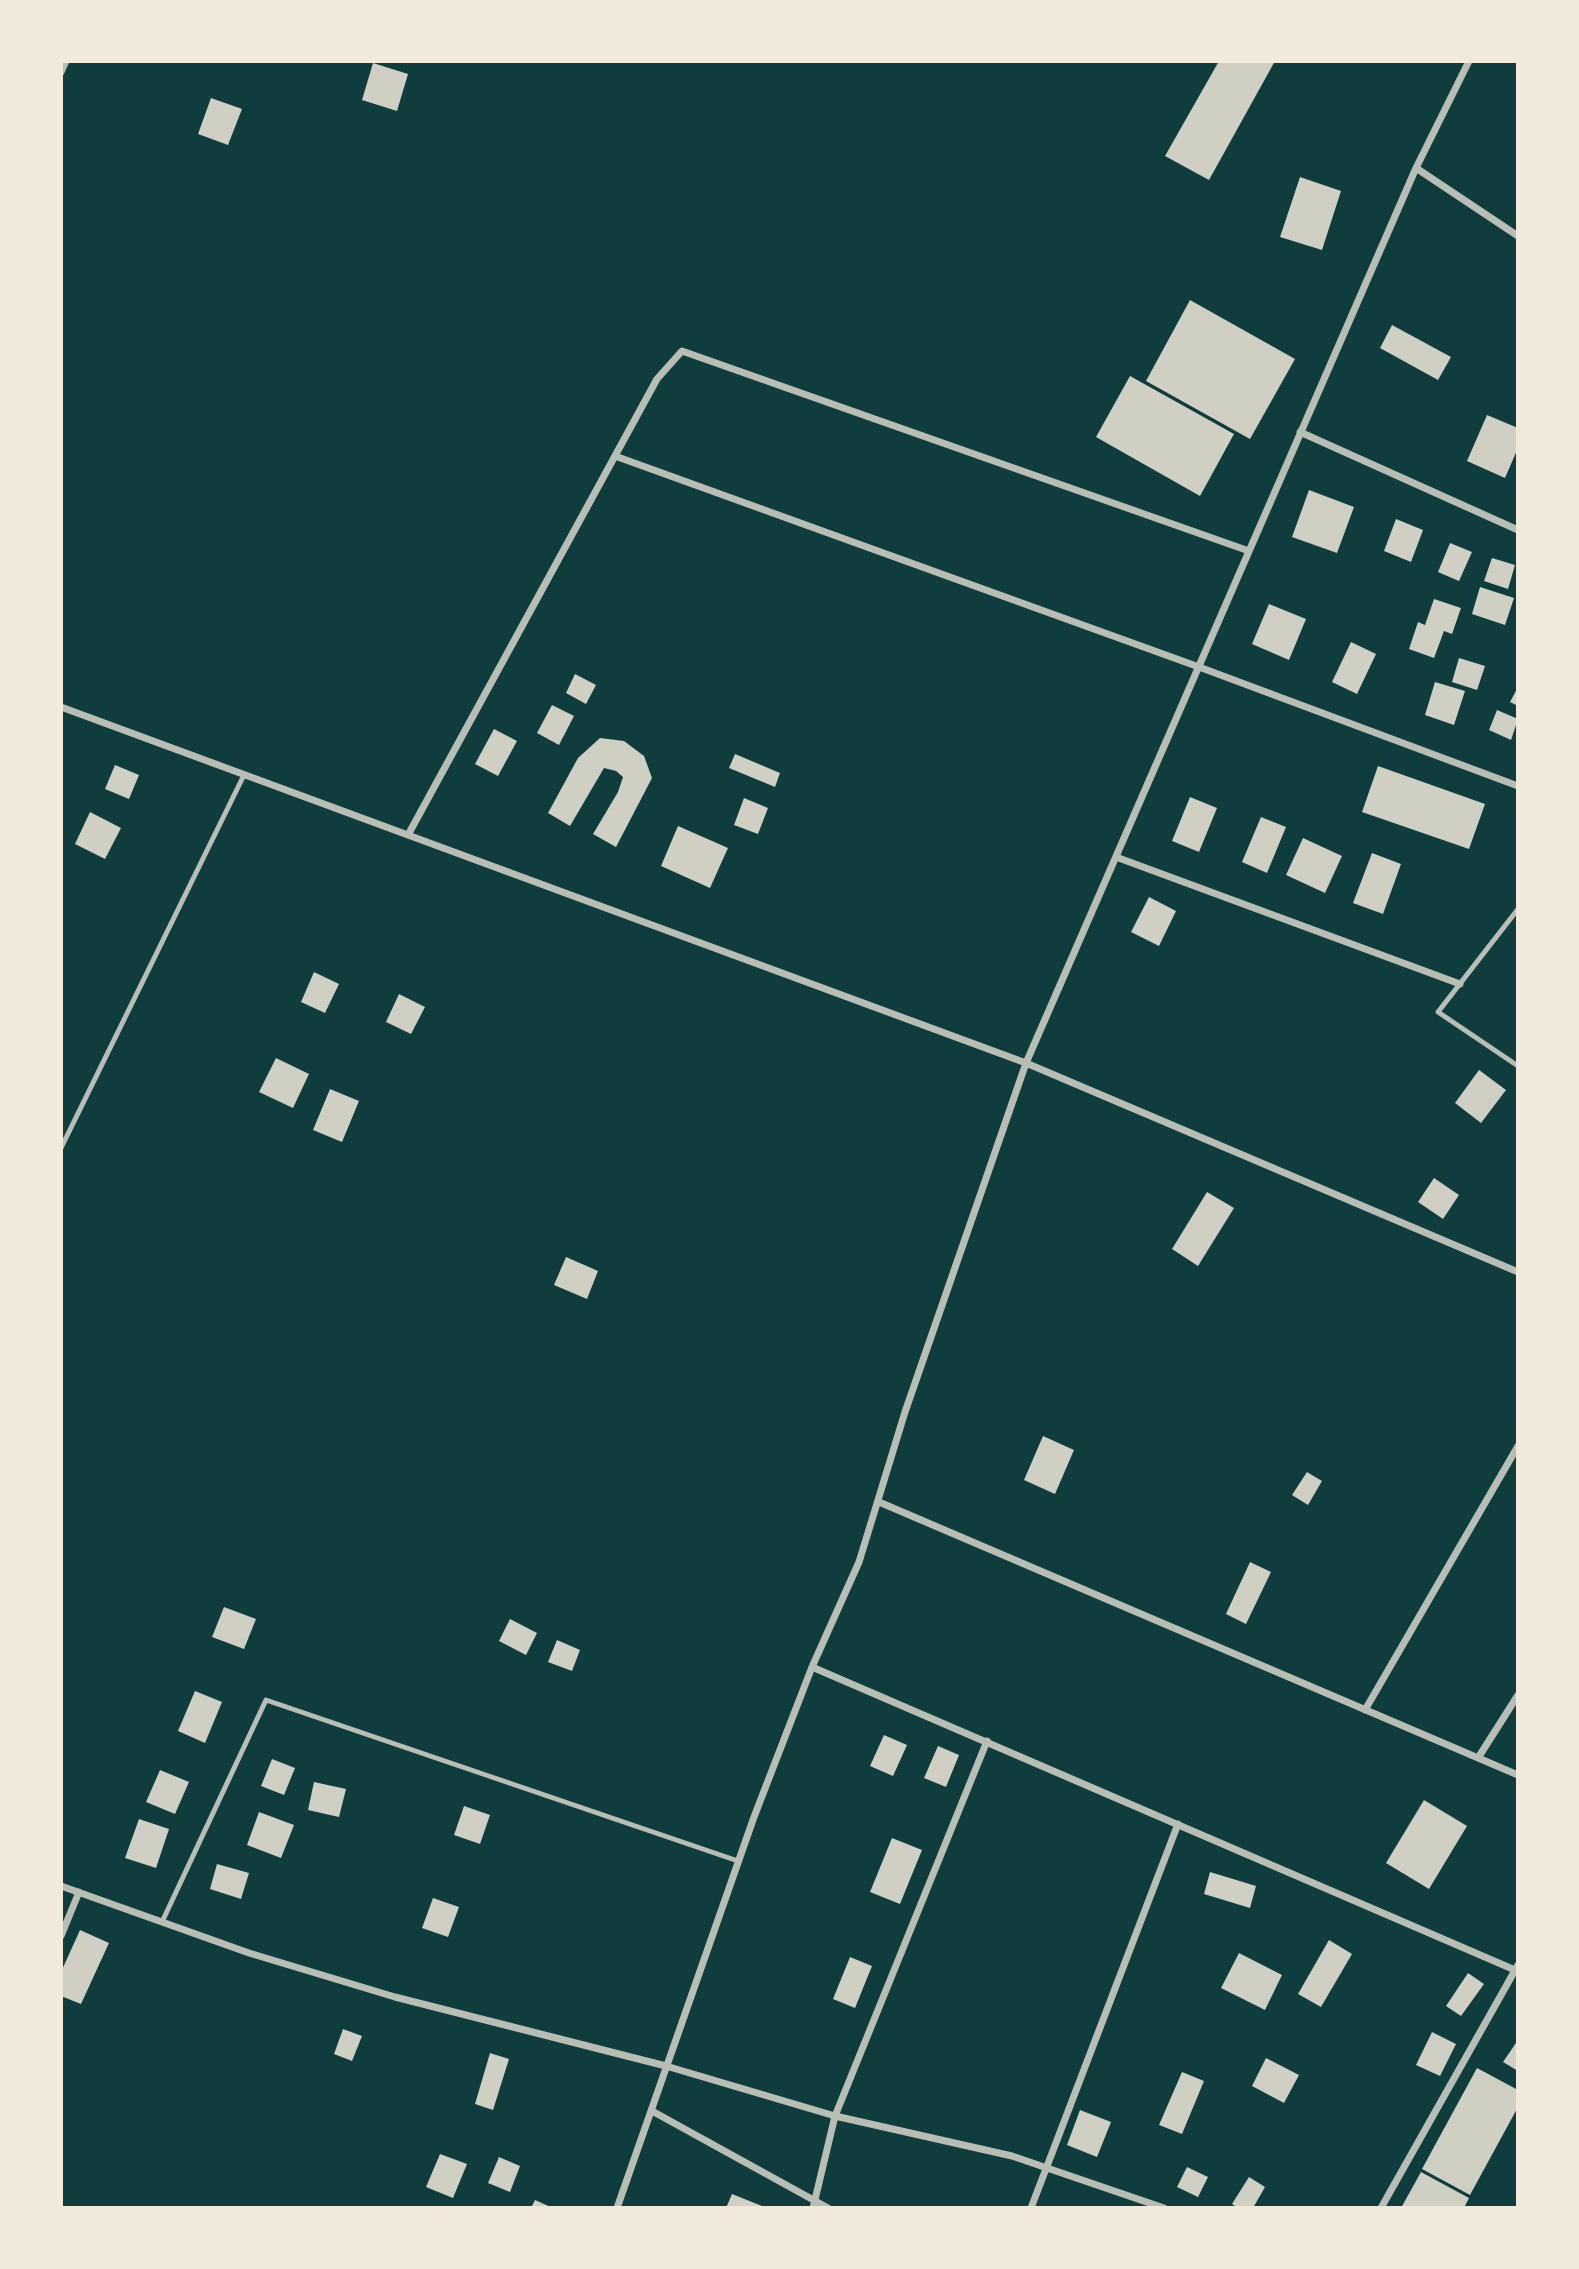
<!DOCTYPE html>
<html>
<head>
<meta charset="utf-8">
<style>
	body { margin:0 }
	#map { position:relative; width:1579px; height:2269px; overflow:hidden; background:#0f3d3e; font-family:Manrope,sans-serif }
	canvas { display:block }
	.frame { position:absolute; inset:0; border:63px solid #f1e9da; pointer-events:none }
</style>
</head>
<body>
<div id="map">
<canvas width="1579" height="2269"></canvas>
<div class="frame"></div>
</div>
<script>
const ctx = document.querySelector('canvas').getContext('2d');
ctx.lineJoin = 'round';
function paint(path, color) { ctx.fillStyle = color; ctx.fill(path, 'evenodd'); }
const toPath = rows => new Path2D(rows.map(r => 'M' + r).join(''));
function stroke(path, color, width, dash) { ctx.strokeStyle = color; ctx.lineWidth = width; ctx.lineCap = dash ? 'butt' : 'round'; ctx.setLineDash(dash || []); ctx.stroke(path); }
const building = toPath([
	[1219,61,1275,61,1209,180,1165,156],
	[373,63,408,74,397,111,362,100],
	[211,98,242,109,228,145,198,134],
	[1300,177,1341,191,1322,250,1280,237],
	[1190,300,1295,359,1250,439,1146,381],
	[1392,325,1451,357,1438,380,1380,348],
	[1130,376,1234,434,1200,496,1096,437],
	[1487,415,1518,428,1518,448,1505,478,1467,461],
	[1309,490,1354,507,1337,553,1292,537],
	[1396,519,1423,530,1411,562,1384,551],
	[1450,543,1472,552,1459,581,1438,572],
	[1492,558,1515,565,1508,589,1484,581],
	[1480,587,1514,598,1505,625,1472,614],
	[1434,599,1461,608,1452,634,1444,631,1434,658,1409,649,1418,622,1425,625],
	[1269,604,1306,619,1289,660,1252,644],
	[1351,642,1376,654,1357,694,1332,682],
	[1459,658,1485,666,1477,690,1452,682],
	[575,674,596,685,586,704,566,693],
	[1435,682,1465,691,1454,725,1425,715],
	[1518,687,1518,706,1510,702],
	[552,705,574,716,559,745,537,733],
	[1497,710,1518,719,1511,740,1489,730],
	[494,729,517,741,498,776,475,764],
	[600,738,624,741,644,756,652,778,616,847,593,834,618,792,623,777,616,771,604,768,570,826,548,813,578,758],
	[735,754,780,773,775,787,729,768],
	[115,765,139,775,129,799,105,789],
	[1378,766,1485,804,1469,849,1362,812],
	[1190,797,1217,808,1199,852,1172,841],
	[744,798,768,808,758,834,734,825],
	[90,812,121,828,105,859,75,844],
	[1261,817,1286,827,1267,873,1242,862],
	[678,826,728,848,710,888,661,866],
	[1303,838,1342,856,1325,893,1286,875],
	[1372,853,1401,864,1383,914,1353,903],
	[1149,897,1176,911,1159,946,1131,932],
	[314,972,339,984,325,1013,301,1002],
	[399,994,425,1007,411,1034,386,1022],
	[276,1058,309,1074,293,1108,259,1092],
	[1479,1070,1506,1090,1481,1123,1455,1103],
	[330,1089,359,1101,342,1142,313,1130],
	[1434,1178,1459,1195,1443,1219,1418,1202],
	[1207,1192,1234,1208,1198,1266,1172,1249],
	[566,1257,598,1271,587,1299,554,1285],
	[1043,1436,1074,1450,1055,1494,1024,1480],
	[1307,1472,1322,1481,1308,1505,1292,1495],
	[1250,1562,1271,1572,1246,1624,1226,1614],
	[224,1607,256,1619,244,1649,212,1637],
	[510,1619,537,1633,526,1655,499,1641],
	[557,1640,580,1650,572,1671,548,1662],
	[195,1691,222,1702,205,1743,178,1731],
	[884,1735,907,1745,893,1776,870,1766],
	[938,1746,959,1755,946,1787,924,1778],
	[272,1759,295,1768,284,1795,261,1786],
	[160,1770,189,1782,175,1814,146,1802],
	[314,1782,346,1789,339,1817,308,1810],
	[1424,1800,1467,1826,1429,1889,1386,1863],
	[464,1806,490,1815,480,1844,454,1835],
	[259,1812,294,1825,281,1858,247,1845],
	[139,1819,169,1829,156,1868,125,1858],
	[892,1838,922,1850,900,1904,870,1892],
	[217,1864,249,1873,241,1899,210,1889],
	[1210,1872,1256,1886,1250,1908,1204,1894],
	[433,1898,459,1907,448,1937,422,1928],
	[80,1930,109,1943,81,2004,61,1996,61,1972],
	[1329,1940,1352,1954,1321,2007,1298,1994],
	[1239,1953,1282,1975,1265,2010,1221,1988],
	[850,1957,872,1966,855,2008,833,1999],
	[1468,1973,1484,1984,1461,2016,1446,2006],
	[343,2029,362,2036,352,2061,334,2054],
	[1432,2032,1456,2044,1440,2076,1416,2065],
	[1518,2040,1518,2071,1503,2062],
	[490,2053,509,2059,493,2110,475,2104],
	[1266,2058,1299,2075,1284,2103,1252,2086],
	[1477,2068,1518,2090,1518,2107,1470,2195,1422,2169],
	[1182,2072,1204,2081,1182,2134,1159,2125],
	[1080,2110,1111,2122,1097,2157,1067,2145],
	[440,2154,467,2164,453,2198,426,2187],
	[499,2157,520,2166,510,2192,488,2183],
	[1187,2167,1208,2177,1198,2197,1177,2187],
	[1421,2172,1469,2198,1464,2208,1401,2208],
	[1249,2177,1265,2187,1253,2208,1238,2208,1232,2204],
	[732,2194,767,2208,726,2208],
	[535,2200,553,2208,531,2208]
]);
const service = toPath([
	[1518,909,1438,1012,1518,1066],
	[61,1148,244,775],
	[162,1922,266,1700,738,1861]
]);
const minor = toPath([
	[61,72,66,61],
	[1416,168,1518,236],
	[1300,432,1518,530],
	[615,456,1199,667,1518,786],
	[61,707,1026,1063,1518,1272],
	[408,835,657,379,682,351,1249,551],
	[1116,857,1460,984],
	[879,1502,1518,1775],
	[812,1667,1515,1970],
	[1365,1710,1518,1446],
	[1478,1758,1518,1695],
	[61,1886,249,1953,395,1997,666,2066,835,2116,1012,2156,1164,2208],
	[61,1936,79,1892],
	[652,2111,828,2208],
	[617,2208,754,1817,812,1667,859,1562,905,1412,1026,1063,1416,168,1469,61],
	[813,2208,835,2116,987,1741],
	[1031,2208,1178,1824],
	[1381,2208,1518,1965]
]);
paint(building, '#cfcfc3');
stroke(service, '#b8beb3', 5);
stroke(minor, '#b8beb3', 7);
</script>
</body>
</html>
